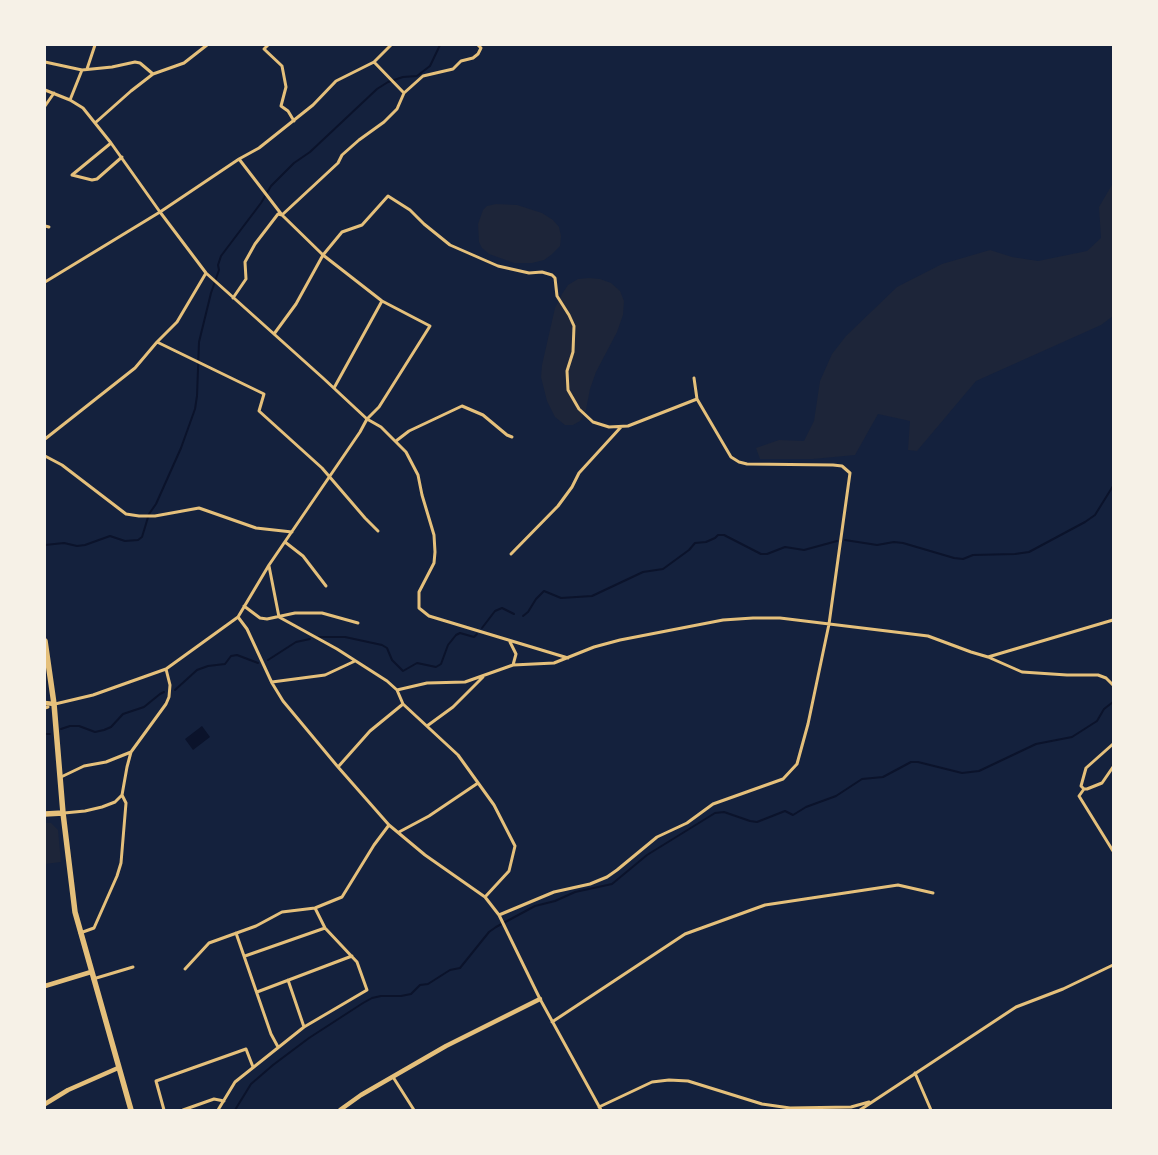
<!DOCTYPE html>
<html>
<head>
<meta charset="utf-8">
<style>
	body { margin:0 }
	#map { position:relative; width:1158px; height:1155px; overflow:hidden; background:#14213d; font-family:Jost,sans-serif }
	canvas { display:block }
	.frame { position:absolute; inset:0; border:46px solid #f6f1e7; pointer-events:none }
</style>
</head>
<body>
<div id="map">
<canvas width="1158" height="1155"></canvas>
<div class="frame"></div>
</div>
<script>
const ctx = document.querySelector('canvas').getContext('2d');
ctx.lineJoin = 'round';
function paint(path, color) { ctx.fillStyle = color; ctx.fill(path, 'evenodd'); }
const toPath = rows => new Path2D(rows.map(r => 'M' + r).join(''));
function stroke(path, color, width, dash) { ctx.strokeStyle = color; ctx.lineWidth = width; ctx.lineCap = dash ? 'butt' : 'round'; ctx.setLineDash(dash || []); ctx.stroke(path); }
const green = toPath([
	[1113,183,1113,316,1101,325,976,381,917,451,908,450,910,421,878,414,855,455,813,459,760,459,756,448,779,440,804,441,814,421,820,381,832,354,846,336,897,287,942,264,990,250,1012,257,1038,261,1087,251,1101,238,1099,207],
	[496,204,517,205,542,213,553,220,559,227,561,236,560,246,551,255,544,260,532,263,514,263,489,254,482,248,479,242,478,224,483,210,487,206],
	[589,278,600,279,611,283,620,291,624,301,623,315,617,332,596,372,590,389,586,410,580,421,573,425,565,425,555,417,547,401,541,377,542,365,555,308,562,294,568,285,578,279],
	[45,823,51,823,58,830,61,862,45,864]
]);
const water = toPath([
	[202,726,210,737,193,750,185,739]
]);
const stream = toPath([
	[845,540,877,545,894,542,903,543,954,558,963,559,973,555,1015,554,1029,552,1085,522,1095,515,1113,486],
	[45,545,64,543,77,546,85,545,110,536,125,541,138,540,142,537,149,514,156,504,181,448,195,409,197,396,199,342,211,293,219,270,218,265,221,256,261,203,271,186,294,163,310,152,377,89,388,82,403,77,417,76,430,66,440,45],
	[523,616,528,612,536,599,544,591,561,598,592,596,643,572,663,569,689,550,695,543,706,542,715,538,718,535,724,535,761,554,767,554,785,547,804,550,837,541],
	[482,628,495,611,502,608,514,614],
	[319,637,345,637,382,645,387,648,392,660,403,671,417,663,436,667,441,664,448,645,456,635,460,633,474,637,477,634],
	[268,660,296,642,310,639],
	[175,690,197,670,208,666,225,664,231,656,237,655,258,663],
	[61,729,70,726,79,726,95,732,104,730,111,727,123,714,144,707,160,694,164,692],
	[45,734,50,734],
	[235,1110,251,1084,273,1065,309,1038,363,1003,372,998,381,996,401,996,411,994,420,985,428,984,450,970,460,968,489,932,496,927,535,906,555,901,575,892,612,884,647,855,715,813,724,812,750,821,757,822,785,811,793,815,806,807,836,796,862,779,883,777,911,762,918,762,962,773,979,771,1036,744,1072,737,1097,721,1104,709,1113,702]
]);
const minor = toPath([
	[268,45,264,49,282,66,286,87,281,106,288,111,294,121],
	[45,62,82,70,112,67,135,62,140,63,153,74],
	[87,69,95,45],
	[45,90,70,100,83,108,111,143,160,212,206,273,323,378,367,419,381,427,406,452,418,475,422,495,434,535,435,552,434,563,419,592,419,608,429,616,568,658],
	[404,93,423,76,453,69,461,61,473,58,478,54,481,48,478,45],
	[70,100,82,70],
	[45,106,54,93],
	[95,123,131,91,153,74,184,63,207,45],
	[72,175,92,180,97,179,122,157],
	[72,175,111,143],
	[45,226,49,227],
	[45,282,160,212,239,159,259,148,313,105,336,81,374,62,391,45],
	[233,298,246,279,245,262,255,244,278,214,282,215,338,163,342,155,359,140,384,122,397,109,404,93,374,62],
	[274,334,296,304,323,255,342,232,362,225,388,196,410,210,424,224,450,245,498,266,529,273,542,272,552,275,555,278,557,296,569,315,574,326,573,352,567,371,568,390,579,409,593,422,609,427,628,426,697,399],
	[157,342,264,394,259,411,322,468,365,518,378,531],
	[334,388,382,301],
	[45,439,135,368,157,342,177,322,206,273],
	[396,441,409,431,462,406,483,415,507,435,512,437],
	[45,456,62,465,126,514,139,516,155,516,199,508,256,528,292,532],
	[285,542,303,556,326,586],
	[511,554,558,506,572,487,579,473,621,427],
	[269,566,279,617,337,649,387,681,397,690,403,704,458,755,494,805,515,846,509,871,485,897],
	[244,606,260,618,267,619,295,613,322,613,358,623],
	[238,617,247,629,272,683,283,701,338,767,389,825,425,855,485,897,499,915,540,999,601,1110],
	[510,642,516,654,513,665],
	[988,657,1113,620],
	[272,682,325,675,355,661],
	[397,690,427,683,465,682,513,665,554,663,594,647,620,640,723,620,753,618,780,618,928,636,971,652,988,657,1022,672,1067,675,1098,675,1106,678,1113,685],
	[55,704,93,695,166,669,238,617,269,565,360,432,367,419,379,407,430,326,382,301,323,255,282,215,239,159],
	[45,708,48,707],
	[427,726,453,707,483,677],
	[338,767,370,731,403,704],
	[1113,767,1102,783,1087,789,1084,789,1079,796,1113,851],
	[61,777,84,766,106,762,131,752],
	[1084,789,1081,786,1086,768,1113,744],
	[64,813,85,811,102,807,115,802,122,795,127,767,131,752,166,704,169,697,170,685,166,669],
	[399,832,429,816,478,783],
	[499,915,554,892,590,884,607,877,617,870,657,837,687,823,713,804,783,779,797,764,808,724,829,624,850,473,842,466,833,465,747,464,739,462,731,457,697,399,694,378],
	[80,933,94,928,117,876,121,863,126,803,122,795],
	[236,933,271,1034,278,1047],
	[245,956,325,928],
	[185,969,209,943,256,926,282,912,315,908,342,897,374,845,389,825],
	[93,979,133,967],
	[288,980,304,1027],
	[257,992,352,956],
	[552,1022,685,934,765,905,898,885,933,893],
	[915,1073,931,1110],
	[393,1077,414,1110],
	[599,1107,652,1082,669,1080,688,1081,762,1104,790,1108,851,1107,869,1102],
	[164,1110,156,1081,246,1049,253,1067],
	[183,1110,214,1099,224,1101],
	[218,1110,235,1082,245,1074,304,1027,367,990,357,962,325,928,315,908],
	[860,1110,1016,1007,1063,989,1113,965]
]);
const tertiary = toPath([
	[45,703,54,704],
	[45,986,91,972],
	[45,1104,68,1090,118,1068],
	[340,1110,361,1095,446,1046,540,999]
]);
const primary = toPath([
	[45,641,54,704,63,813,75,912,131,1110],
	[45,814,63,813]
]);
paint(green, '#1d2539');
paint(water, '#0b132b');
stroke(stream, '#0b132b', 2);
stroke(minor, '#e5c07b', 3);
stroke(tertiary, '#e5c07b', 4.5);
stroke(primary, '#e5c07b', 5.5);
</script>
</body>
</html>
